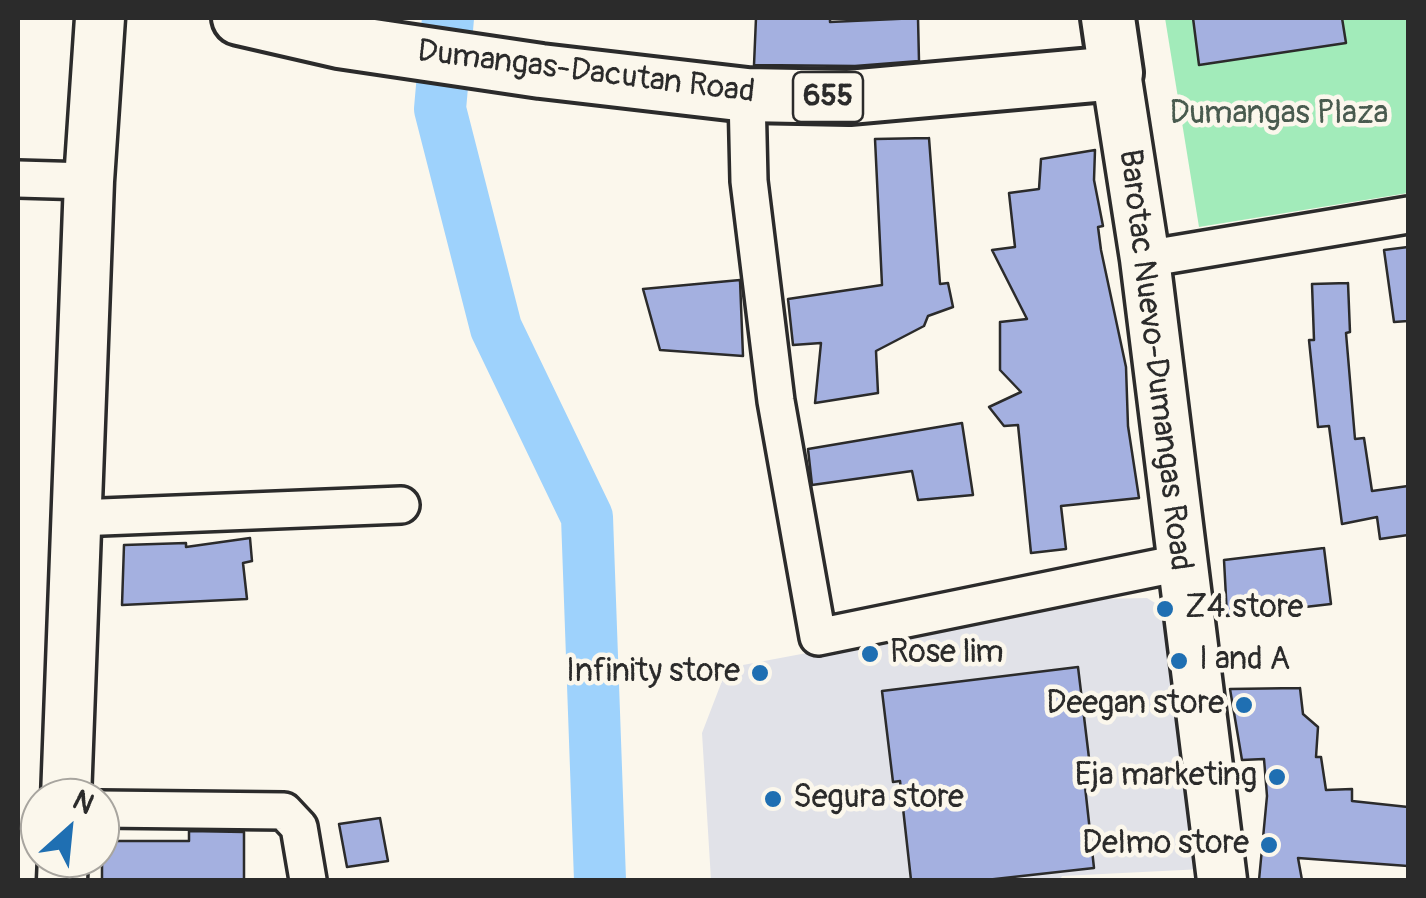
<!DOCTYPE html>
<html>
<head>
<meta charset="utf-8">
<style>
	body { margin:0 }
	#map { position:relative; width:1426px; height:898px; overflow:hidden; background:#fbf7ec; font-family:Pangolin,sans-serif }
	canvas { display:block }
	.frame { position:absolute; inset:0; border:20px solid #2b2b2b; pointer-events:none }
	.north { position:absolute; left:20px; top:778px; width:100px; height:100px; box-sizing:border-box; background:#fbf7ec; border:2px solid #a8a59f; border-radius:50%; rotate:27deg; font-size:28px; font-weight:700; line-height:40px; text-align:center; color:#2b2b2b }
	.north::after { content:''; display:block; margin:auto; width:35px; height:45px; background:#1f6fb2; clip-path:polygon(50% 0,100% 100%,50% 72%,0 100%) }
</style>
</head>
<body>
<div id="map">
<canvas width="1426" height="898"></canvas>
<div class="frame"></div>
<div class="north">N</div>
</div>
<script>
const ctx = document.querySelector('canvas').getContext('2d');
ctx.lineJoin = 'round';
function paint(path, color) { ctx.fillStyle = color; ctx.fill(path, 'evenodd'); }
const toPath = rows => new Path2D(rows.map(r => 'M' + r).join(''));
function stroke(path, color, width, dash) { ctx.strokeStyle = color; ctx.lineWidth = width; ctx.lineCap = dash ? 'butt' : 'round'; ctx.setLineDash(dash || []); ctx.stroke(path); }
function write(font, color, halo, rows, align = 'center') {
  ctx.font = font + ' Pangolin,sans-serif'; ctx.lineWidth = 9; ctx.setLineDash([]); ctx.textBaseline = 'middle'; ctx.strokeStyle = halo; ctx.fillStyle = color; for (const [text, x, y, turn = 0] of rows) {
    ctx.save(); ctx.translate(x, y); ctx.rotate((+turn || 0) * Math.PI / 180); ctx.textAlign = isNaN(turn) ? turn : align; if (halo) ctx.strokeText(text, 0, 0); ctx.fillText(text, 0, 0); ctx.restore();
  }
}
const built = toPath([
	[1147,598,1165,609,1203,869,1062,876,1060,880,711,880,702,733,727,668,1094,599]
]);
const green = toPath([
	[1165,18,1408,18,1408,193,1199,227]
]);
const river = toPath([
	[448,18,440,109,496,328,587,517,600,880]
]);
const building = toPath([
	[756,18,830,18,830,22,918,18,919,61,855,66,754,65,756,18],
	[1193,18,1342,18,1346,43,1199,65,1193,18],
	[929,138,940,284,948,283,953,307,928,316,924,326,876,351,878,393,815,403,821,343,793,345,788,299,882,285,875,139,929,138],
	[1095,150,1094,180,1103,226,1098,227,1101,250,1126,367,1128,426,1139,498,1061,506,1066,549,1031,553,1018,425,1004,426,989,407,1021,392,1000,370,1000,322,1027,319,992,250,1015,247,1009,193,1039,189,1041,159,1095,150],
	[1408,247,1408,321,1394,322,1384,250,1408,247],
	[740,280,743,356,660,350,643,289,740,280],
	[1348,283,1350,332,1346,333,1355,439,1364,438,1372,491,1408,486,1408,535,1380,539,1377,517,1342,524,1329,426,1318,427,1309,340,1314,340,1312,284,1348,283],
	[962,423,973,495,918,500,912,471,812,485,808,449,962,423],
	[250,538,252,561,243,563,247,599,122,605,124,545,186,543,186,547,250,538],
	[1324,548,1331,604,1227,616,1224,560,1324,548],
	[1078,667,1089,758,1082,759,1094,868,986,880,911,880,900,781,893,782,882,691,1078,667],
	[1300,688,1303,714,1318,727,1316,757,1321,757,1326,790,1352,789,1352,801,1408,807,1408,866,1298,858,1302,880,1259,880,1267,796,1264,759,1242,760,1230,689,1300,688],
	[380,818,388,861,347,867,339,824,380,818],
	[189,831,244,832,244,880,102,880,102,841,189,841,189,831]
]);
const street = toPath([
	[747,95,749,181,776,401,818,637,1180,563],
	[18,179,89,181],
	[1145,259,1408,215],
	[77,518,401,505],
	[100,809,284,811,299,827,308,880]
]);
const secondary = toPath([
	[1116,73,1145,259,1222,880],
	[66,798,89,181,100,18],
	[62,880,63,858]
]);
const primary = toPath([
	[239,18,339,41,541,71,747,95,849,97,1116,73,1108,18]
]);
const markers = [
	[1165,609,10,"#1f6fb2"],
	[870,654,10,"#1f6fb2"],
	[1179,661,10,"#1f6fb2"],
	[760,673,10,"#1f6fb2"],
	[1244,705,10,"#1f6fb2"],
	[1277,777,10,"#1f6fb2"],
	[773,799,10,"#1f6fb2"],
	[1269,845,10,"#1f6fb2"]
];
const shields = [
	[828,97,70]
];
const shieldNames = [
	["655",828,97]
];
const streetNames = [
	["Dumangas-Dacutan Road",586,73,7],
	["Barotac Nuevo-Dumangas Road",1154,360,83]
];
const parkNames = [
	["Dumangas Plaza",1279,115]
];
const poiNames = [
	["Z4 store",1185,609],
	["Rose lim",890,654],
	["I and A",1199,661],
	["Infinity store",740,673,"right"],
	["Deegan store",1224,705,"right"],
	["Eja marketing",1257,777,"right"],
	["Segura store",793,799],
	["Delmo store",1249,845,"right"]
];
paint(built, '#e1e2e8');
paint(green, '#a2ebba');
stroke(river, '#9ed2fc', 52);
paint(building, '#a4b0e0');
stroke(building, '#2b2b2b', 2.5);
stroke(street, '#2b2b2b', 42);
stroke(secondary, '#2b2b2b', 55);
stroke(primary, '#2b2b2b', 60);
stroke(street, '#fbf7ec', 35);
stroke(secondary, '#fbf7ec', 48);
stroke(primary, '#fbf7ec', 52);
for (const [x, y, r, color] of markers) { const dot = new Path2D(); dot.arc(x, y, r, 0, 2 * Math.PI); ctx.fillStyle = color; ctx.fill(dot); stroke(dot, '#fbf7ec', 4); }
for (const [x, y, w] of shields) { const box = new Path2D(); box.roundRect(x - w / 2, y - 25, w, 50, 8); ctx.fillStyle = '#fbf7ec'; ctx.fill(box); stroke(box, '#2b2b2b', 2.5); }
write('bold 30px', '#2b2b2b', null, shieldNames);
write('32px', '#2b2b2b', '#fbf7ec', streetNames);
write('32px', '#495b4f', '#fbf7ec', parkNames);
write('32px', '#2b2b2b', '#fbf7ec', poiNames, 'left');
</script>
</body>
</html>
